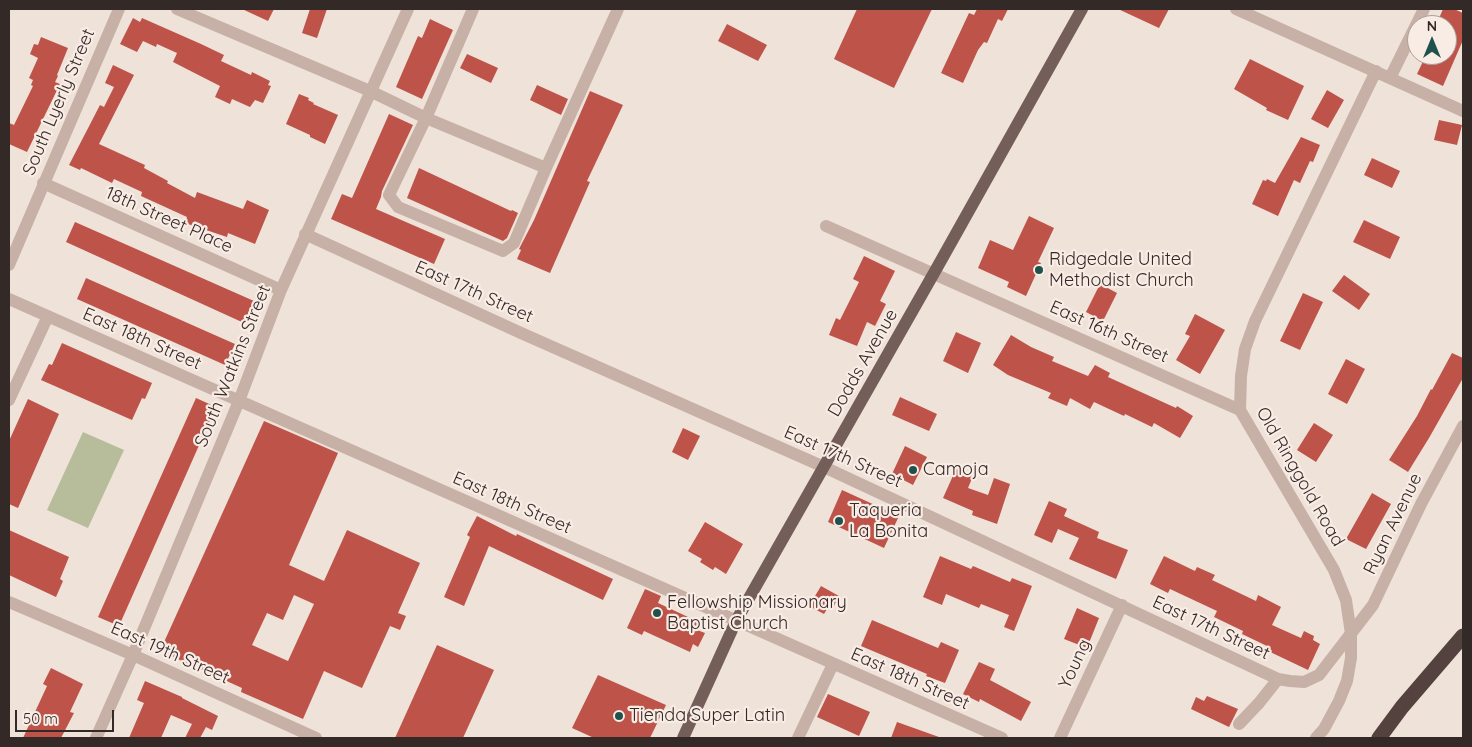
<!DOCTYPE html>
<html>
<head>
<meta charset="utf-8">
<style>
	body { margin:0 }
	#map { position:relative; width:1472px; height:747px; overflow:hidden; background:#efe2d9; font-family:Quicksand,sans-serif }
	canvas { display:block }
	.frame { position:absolute; inset:0; border:10px solid #332927; pointer-events:none }
	.north { position:absolute; left:1407px; top:15px; width:50px; height:50px; box-sizing:border-box; background:#f8ece5; border:1px solid #a99e99; border-radius:50%; rotate:0deg; font-size:14px; font-weight:700; line-height:20px; text-align:center; color:#332927 }
	.north::after { content:''; display:block; margin:auto; width:18px; height:22px; background:#1f524d; clip-path:polygon(50% 0,100% 100%,50% 72%,0 100%) }
	.scale { position:absolute; left:15px; top:710px; width:99px; height:22px; box-sizing:border-box; border:2px solid #332927; border-top:0; padding-left:6px; font-size:15px; line-height:18px; white-space:nowrap; color:#332927; -webkit-text-stroke:4px #f8ece5; paint-order:stroke }
</style>
</head>
<body>
<div id="map">
<canvas width="1472" height="747"></canvas>
<div class="frame"></div>
<div class="north">N</div>
<div class="scale">50 m</div>
</div>
<script>
const ctx = document.querySelector('canvas').getContext('2d');
ctx.lineJoin = 'round';
function paint(path, color) { ctx.fillStyle = color; ctx.fill(path, 'evenodd'); }
const toPath = rows => new Path2D(rows.map(r => 'M' + r).join(''));
function stroke(path, color, width, dash) { ctx.strokeStyle = color; ctx.lineWidth = width; ctx.lineCap = dash ? 'butt' : 'round'; ctx.setLineDash(dash || []); ctx.stroke(path); }
function write(font, color, halo, rows, align = 'center') {
  ctx.font = font + ' Quicksand,sans-serif'; ctx.lineWidth = 4.5; ctx.setLineDash([]); ctx.textBaseline = 'middle'; ctx.strokeStyle = halo; ctx.fillStyle = color; for (const [text, x, y, turn = 0] of rows) {
    ctx.save(); ctx.translate(x, y); ctx.rotate((+turn || 0) * Math.PI / 180); ctx.textAlign = isNaN(turn) ? turn : align; if (halo) ctx.strokeText(text, 0, 0); ctx.fillText(text, 0, 0); ctx.restore();
  }
}
const green = toPath([
	[83,432,124,450,88,528,47,510]
]);
const building = toPath([
	[242,9,274,9,268,21],
	[310,9,327,9,317,38,302,33],
	[857,9,932,9,894,88,834,59],
	[977,9,1008,9,1002,21,998,19,987,43,984,42,978,50,963,83,941,73,969,13,974,15],
	[1118,9,1169,9,1159,28],
	[1443,9,1454,9,1463,13,1463,40,1443,86,1417,74,1426,55,1447,55,1447,25,1437,23],
	[133,18,140,22,142,18,201,44,224,55,221,61,251,75,252,72,270,81,268,85,271,86,263,103,255,100,250,107,232,99,230,104,215,97,220,86,173,62,177,53,157,44,156,47,143,41,137,52,120,44],
	[430,19,453,30,422,99,396,87,418,36,422,38],
	[727,24,767,45,758,61,718,41],
	[41,37,68,48,57,75,58,76,55,82,60,84,27,152,9,144,9,123,14,125,33,86,31,85,33,80,29,78,38,58,30,54,34,44,38,45],
	[467,54,498,68,491,83,460,68],
	[1250,59,1304,86,1288,120,1266,110,1267,108,1234,89],
	[113,65,134,75,99,144,145,165,144,168,168,181,167,183,195,198,197,192,243,209,247,200,269,210,255,244,228,233,227,237,185,223,187,217,141,196,142,192,114,179,112,183,81,168,80,170,69,165,100,105,104,107,114,87,105,83],
	[537,85,568,99,561,115,530,100],
	[1327,90,1344,100,1328,128,1311,119],
	[590,91,623,105,587,181,590,182,550,273,517,259,521,250,519,249,534,220],
	[299,94,309,98,308,100,314,103,313,104,338,115,325,144,310,137,310,135,286,124],
	[389,114,413,125,382,191,381,197,376,209,445,239,434,264,331,219,342,194,352,198],
	[1439,120,1462,125,1457,145,1434,140],
	[1301,137,1320,145,1313,162,1310,161,1300,183,1294,180,1278,216,1252,204,1263,180,1266,181,1267,179,1275,183],
	[1372,158,1400,171,1392,188,1364,175],
	[419,168,511,211,512,210,518,213,507,238,503,241,407,198],
	[1029,216,1054,228,1038,262,1041,263,1026,296,1007,287,1009,282,978,268,990,240,1013,250],
	[1364,220,1400,237,1390,259,1353,242],
	[75,222,254,301,244,323,66,242],
	[864,256,895,271,880,301,886,304,875,326,867,322,857,346,829,335,836,318,840,320,859,282,853,279],
	[1344,275,1370,294,1359,310,1332,291],
	[86,278,235,344,225,365,77,299],
	[1100,284,1117,293,1103,321,1086,312],
	[1303,293,1323,302,1300,350,1280,341],
	[1195,314,1225,330,1200,374,1176,360,1190,336,1185,334],
	[956,332,981,343,968,373,943,361],
	[1011,335,1031,347,1054,357,1052,361,1088,376,1095,365,1110,373,1108,377,1176,408,1177,406,1193,416,1180,438,1154,423,1152,427,1125,414,1124,416,1094,402,1090,409,1070,398,1067,406,1048,398,1051,393,1008,375,993,365],
	[62,343,152,383,145,399,142,398,132,420,41,380,49,364,52,365],
	[1452,353,1463,358,1463,378,1429,438,1408,472,1389,460,1417,416,1431,389,1432,390],
	[1346,359,1365,369,1347,404,1328,394],
	[900,397,937,414,929,431,892,415],
	[196,398,216,407,119,626,98,617],
	[28,399,59,414,18,508,9,504,9,441],
	[264,421,338,453,289,565,324,581,347,530,420,563,398,613,406,616,400,630,390,626,362,688,324,671,303,719,241,692,242,688,160,651],
	[294,595,314,604,288,661,252,645,267,613,283,620],
	[1314,423,1333,435,1316,462,1297,450],
	[683,428,700,436,688,460,672,452],
	[905,446,927,457,913,485,892,474],
	[956,469,973,476,968,488,988,495,994,478,1010,484,997,524,972,515,973,511,943,498],
	[842,490,899,516,884,548,828,522],
	[1372,493,1391,504,1366,549,1346,539],
	[1049,501,1067,509,1064,516,1099,532,1097,538,1128,550,1116,579,1069,559,1079,538,1058,529,1052,543,1034,535],
	[477,516,516,536,517,534,613,579,603,600,489,546,464,606,444,597,470,537,467,535],
	[705,522,743,544,726,574,715,567,713,570,700,562,702,559,688,551],
	[9,530,69,557,60,579,63,581,56,597,9,575],
	[940,556,971,569,973,566,1010,582,1012,578,1032,586,1014,631,1004,627,1009,615,981,604,979,608,946,594,942,605,923,597],
	[1164,556,1195,571,1197,567,1215,575,1212,580,1256,601,1258,595,1281,607,1272,625,1301,638,1304,631,1314,636,1313,640,1320,644,1308,670,1266,650,1267,646,1242,634,1243,631,1214,617,1217,611,1170,589,1168,593,1150,584],
	[821,586,839,596,834,606,830,604,824,614,809,606],
	[645,589,661,596,658,603,701,623,697,630,705,633,698,647,693,644,690,652,644,631,642,635,627,628],
	[1077,608,1099,618,1087,648,1064,639],
	[872,620,938,648,941,642,959,650,945,683,926,676,927,674,861,646],
	[437,645,494,670,463,738,395,738],
	[979,662,995,669,990,680,1031,702,1021,721,980,699,979,702,963,694],
	[51,668,83,684,70,712,74,713,61,738,23,738,47,686,43,684],
	[598,675,666,705,650,738,594,738,572,728],
	[145,681,182,697,182,698,218,716,212,730,206,727,200,738,185,738,192,724,171,715,161,738,129,738,144,703,137,700],
	[828,694,870,712,859,736,817,717],
	[1207,696,1238,709,1229,727,1191,709,1196,697,1204,701],
	[897,722,939,737,939,738,891,738]
]);
const minor = toPath([
	[177,9,370,91,426,118,546,168],
	[473,9,426,118,389,195,398,207,503,251,514,243,546,168,618,9],
	[1236,9,1463,111],
	[1390,78,1424,9],
	[43,183,281,290],
	[826,226,1240,410],
	[305,234,521,333,824,467,1278,679,1290,681,1304,682,1319,675,1373,605,1421,504,1463,426],
	[9,265,119,9],
	[9,299,1002,738],
	[9,400,48,316],
	[9,602,133,655,316,738],
	[1239,724,1259,703,1278,679],
	[96,738,133,655,239,401,281,290,408,9],
	[798,738,833,664],
	[1060,738,1122,605],
	[1316,738,1324,729,1339,701,1347,681,1351,658,1351,634,1346,600,1334,570,1240,410,1241,376,1245,349,1255,321,1376,71]
]);
const primary = toPath([
	[683,738,736,621,934,273,1082,9]
]);
const motorway = toPath([
	[1379,738,1402,707,1463,636]
]);
const markers = [
	[1039,270,5,"#1f524d"],
	[913,470,5,"#1f524d"],
	[839,521,5,"#1f524d"],
	[657,613,5,"#1f524d"],
	[619,716,5,"#1f524d"]
];
const streetNames = [
	["South Lyerly Street",59,102,-67],
	["18th Street Place",169,220,24],
	["East 17th Street",474,292,24],
	["East 16th Street",1109,332,24],
	["East 18th Street",142,339,24],
	["Dodds Avenue",863,363,-60],
	["South Watkins Street",233,366,-68],
	["East 17th Street",843,457,24],
	["Old Ringgold Road",1300,477,60],
	["East 18th Street",512,503,24],
	["Ryan Avenue",1393,524,-64],
	["East 17th Street",1211,628,25],
	["East 19th Street",170,653,24],
	["Young",1075,664,-65],
	["East 18th Street",910,679,24]
];
const poiNames = [
	["Ridgedale United",1049,260],
	["Methodist Church",1049,281],
	["Camoja",923,470],
	["Taqueria",849,511],
	["La Bonita",849,532],
	["Fellowship Missionary",667,603],
	["Baptist Church",667,624],
	["Tienda Super Latin",629,716]
];
paint(green, '#b7bd9b');
paint(building, '#be5349');
stroke(minor, '#c7b0a6', 12);
stroke(primary, '#745e59', 12);
stroke(motorway, '#54423e', 15);
for (const [x, y, r, color] of markers) { const dot = new Path2D(); dot.arc(x, y, r, 0, 2 * Math.PI); ctx.fillStyle = color; ctx.fill(dot); stroke(dot, '#f8ece5', 2); }
write('18px', '#332927', '#f8ece5', streetNames);
write('18px', '#332927', '#f8ece5', poiNames, 'left');
</script>
</body>
</html>
